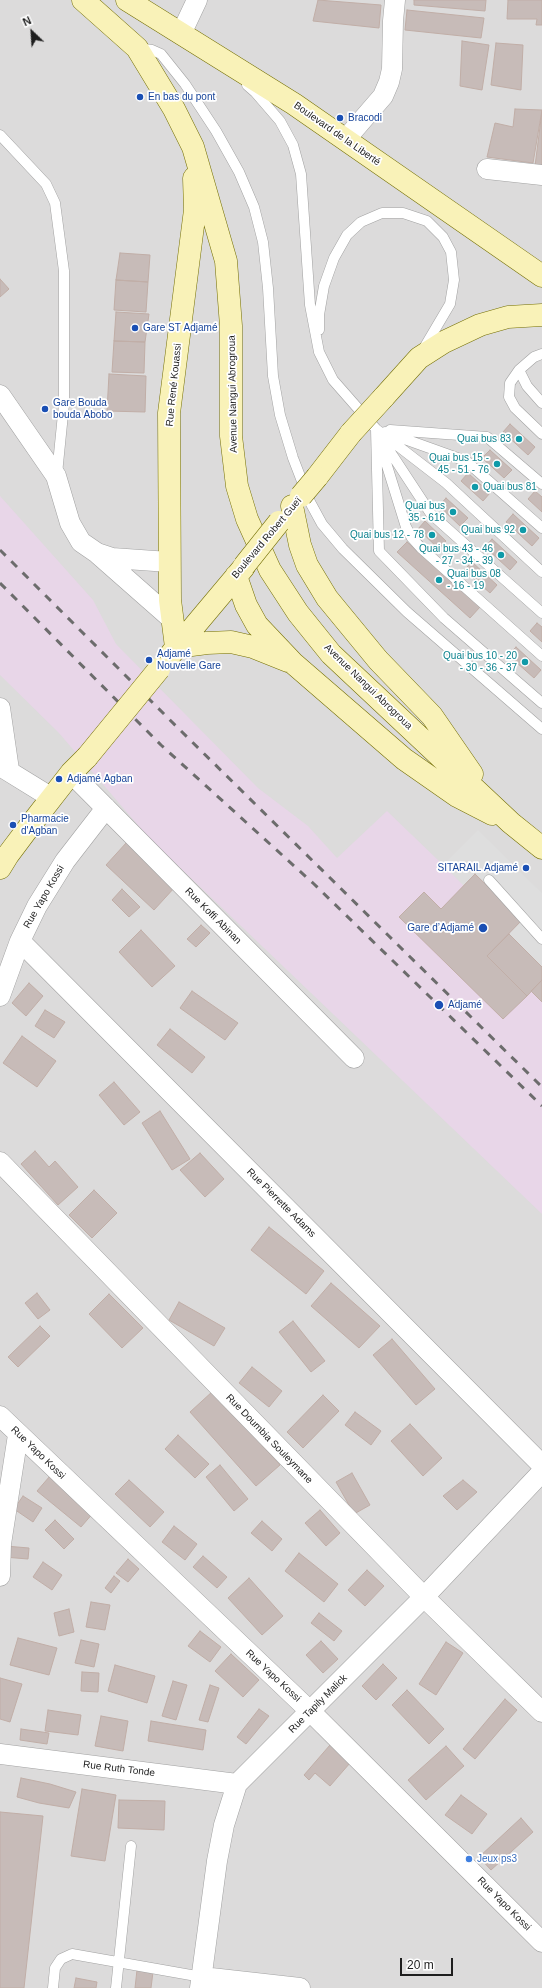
<!DOCTYPE html>
<html>
<head>
<meta charset="utf-8">
<style>
	body { margin:0 }
	#map { position:relative; width:542px; height:1988px; overflow:hidden; background:#efeae4; font-family:Arial,sans-serif }
	canvas { display:block }
	.north { position:absolute; left:12px; top:12px; width:40px; height:40px; -webkit-text-stroke:3px #fff; paint-order:stroke; rotate:335deg; font-size:11px; font-weight:700; line-height:16px; text-align:center; color:#1e1e1e }
	.north::after { content:''; display:block; margin:auto; width:14px; height:18px; background:#1e1e1e; clip-path:polygon(50% 0,100% 100%,50% 72%,0 100%) }
	.scale { position:absolute; left:400px; top:1958px; width:53px; height:18px; box-sizing:border-box; border:2px solid #1e1e1e; border-top:0; padding-left:5px; font-size:12px; line-height:14px; white-space:nowrap; color:#1e1e1e; -webkit-text-stroke:3px #fff; paint-order:stroke }
</style>
</head>
<body>
<div id="map">
<canvas width="542" height="1988"></canvas>
<div class="north">N</div>
<div class="scale">20 m</div>
</div>
<script>
const ctx = document.querySelector('canvas').getContext('2d');
ctx.lineJoin = 'round';
function paint(path, color) { ctx.fillStyle = color; ctx.fill(path, 'evenodd'); }
const toPath = rows => new Path2D(rows.map(r => 'M' + r).join(''));
function stroke(path, color, width, dash) { ctx.strokeStyle = color; ctx.lineWidth = width; ctx.lineCap = dash ? 'butt' : 'round'; ctx.setLineDash(dash || []); ctx.stroke(path); }
function write(font, color, halo, rows, align = 'center') {
  ctx.font = font + ' Arial,sans-serif'; ctx.lineWidth = 3.5; ctx.setLineDash([]); ctx.textBaseline = 'middle'; ctx.strokeStyle = halo; ctx.fillStyle = color; for (const [text, x, y, turn = 0] of rows) {
    ctx.save(); ctx.translate(x, y); ctx.rotate((+turn || 0) * Math.PI / 180); ctx.textAlign = isNaN(turn) ? turn : align; if (halo) ctx.strokeText(text, 0, 0); ctx.fillText(text, 0, 0); ctx.restore();
  }
}
const residential = toPath([
	[0,0,542,0,542,1988,0,1988]
]);
const industrial = toPath([
	[0,496,93,600,116,644,258,788,308,826,337,858,387,811,464,885,475,874,522,920,509,934,542,967,542,1214,148,837,59,733,0,675]
]);
const parking = toPath([
	[478,830,542,893,542,967,509,934,522,920,475,874,464,886,443,865]
]);
const building = toPath([
	[318,0,381,5,379,28,313,21,318,0],
	[414,0,486,0,485,11,414,5,414,0],
	[508,0,542,0,542,25,536,25,537,19,507,19,508,0],
	[407,10,484,18,481,38,405,30,407,10],
	[462,41,489,45,482,90,460,86,462,41],
	[496,43,523,45,521,90,491,85,496,43],
	[515,109,542,110,533,163,487,157,495,123,513,127,515,109],
	[542,111,542,167,535,166,542,111],
	[120,253,150,255,148,282,116,280,120,253],
	[0,279,9,289,0,297,0,279],
	[116,280,148,282,146,312,114,310,116,280],
	[116,312,149,314,145,342,114,341,116,312],
	[114,341,145,342,144,373,112,372,114,341],
	[109,374,146,376,145,412,107,411,109,374],
	[510,424,535,447,528,455,503,432,510,424],
	[490,450,512,470,504,478,482,458,490,450],
	[468,473,490,493,483,501,461,481,468,473],
	[535,491,542,497,542,512,528,499,535,491],
	[446,498,468,518,460,526,439,506,446,498],
	[513,514,539,538,532,546,506,522,513,514],
	[425,521,446,541,439,549,418,529,425,521],
	[492,539,517,562,510,570,485,547,492,539],
	[407,542,480,607,470,618,397,552,407,542],
	[472,562,497,585,490,593,464,570,472,562],
	[537,623,542,627,542,642,530,631,537,623],
	[516,647,541,670,534,678,508,655,516,647],
	[127,842,175,887,154,910,106,865,127,842],
	[475,874,522,920,487,956,527,996,503,1019,399,917,424,892,441,909,475,874],
	[122,889,140,907,129,917,112,900,122,889],
	[201,925,210,933,196,947,187,939,201,925],
	[141,930,175,966,152,987,119,952,141,930],
	[509,934,542,967,542,980,527,996,487,956,509,934],
	[542,980,542,1002,531,991,542,980],
	[29,983,43,996,26,1016,12,1003,29,983],
	[192,991,238,1023,225,1040,180,1008,192,991],
	[45,1010,65,1022,54,1038,35,1026,45,1010],
	[170,1029,205,1057,192,1073,157,1045,170,1029],
	[22,1036,56,1061,37,1087,3,1063,22,1036],
	[114,1082,140,1112,124,1125,99,1095,114,1082],
	[160,1111,190,1159,172,1170,142,1123,160,1111],
	[35,1151,49,1167,55,1161,78,1187,58,1205,21,1164,35,1151],
	[200,1153,224,1179,205,1197,180,1170,200,1153],
	[94,1190,117,1213,92,1238,69,1215,94,1190],
	[269,1227,324,1271,306,1294,251,1250,269,1227],
	[331,1283,380,1326,359,1348,311,1306,331,1283],
	[37,1293,50,1310,38,1319,25,1303,37,1293],
	[109,1294,143,1328,122,1348,89,1314,109,1294],
	[179,1302,225,1328,214,1346,169,1320,179,1302],
	[293,1321,325,1361,311,1372,279,1332,293,1321],
	[40,1326,50,1336,18,1367,8,1357,40,1326],
	[392,1339,435,1389,416,1405,373,1355,392,1339],
	[252,1367,282,1391,269,1407,239,1383,252,1367],
	[213,1391,280,1465,256,1486,190,1412,213,1391],
	[323,1395,339,1411,303,1448,287,1432,323,1395],
	[355,1412,381,1431,371,1445,345,1425,355,1412],
	[410,1424,442,1458,423,1476,391,1441,410,1424],
	[178,1435,209,1464,195,1478,165,1449,178,1435],
	[220,1465,248,1499,234,1511,206,1477,220,1465],
	[352,1473,370,1505,354,1514,336,1482,352,1473],
	[50,1476,94,1512,81,1527,37,1491,50,1476],
	[129,1480,164,1512,150,1527,115,1494,129,1480],
	[463,1480,477,1492,457,1510,443,1496,463,1480],
	[23,1496,42,1508,33,1522,14,1509,23,1496],
	[320,1510,340,1533,326,1546,305,1523,320,1510],
	[55,1520,74,1539,64,1549,45,1530,55,1520],
	[262,1521,282,1539,272,1551,251,1533,262,1521],
	[174,1526,197,1544,185,1560,162,1542,174,1526],
	[5,1546,29,1548,28,1559,4,1557,5,1546],
	[299,1553,338,1584,324,1602,285,1571,299,1553],
	[203,1556,227,1577,217,1588,193,1567,203,1556],
	[128,1559,139,1569,128,1582,116,1573,128,1559],
	[43,1562,62,1575,52,1590,33,1577,43,1562],
	[367,1570,384,1586,365,1606,348,1590,367,1570],
	[114,1576,120,1581,111,1593,105,1588,114,1576],
	[249,1578,283,1616,262,1635,228,1598,249,1578],
	[91,1602,110,1605,105,1630,86,1627,91,1602],
	[69,1609,74,1632,59,1636,54,1613,69,1609],
	[319,1613,342,1631,334,1641,311,1623,319,1613],
	[200,1631,221,1647,210,1662,188,1646,200,1631],
	[18,1638,57,1648,49,1675,10,1665,18,1638],
	[81,1640,99,1644,94,1667,75,1663,81,1640],
	[321,1641,338,1659,323,1673,306,1655,321,1641],
	[446,1642,463,1653,436,1695,419,1684,446,1642],
	[231,1654,259,1680,243,1697,215,1671,231,1654],
	[383,1664,397,1678,376,1700,362,1686,383,1664],
	[115,1665,155,1676,147,1703,108,1691,115,1665],
	[82,1672,99,1673,98,1692,81,1691,82,1672],
	[0,1678,22,1684,10,1722,0,1719,0,1678],
	[173,1681,187,1685,176,1720,162,1716,173,1681],
	[210,1685,219,1688,208,1722,199,1720,210,1685],
	[407,1690,444,1729,429,1744,392,1705,407,1690],
	[505,1699,517,1710,475,1759,463,1749,505,1699],
	[259,1709,269,1716,246,1744,237,1737,259,1709],
	[48,1710,81,1715,78,1735,45,1731,48,1710],
	[101,1716,128,1721,123,1751,95,1746,101,1716],
	[151,1721,206,1730,203,1750,148,1741,151,1721],
	[21,1729,49,1733,47,1744,20,1740,21,1729],
	[330,1745,350,1763,330,1786,315,1773,309,1780,304,1775,330,1745],
	[446,1746,464,1766,426,1800,408,1780,446,1746],
	[21,1778,50,1784,76,1792,69,1808,39,1803,17,1797,21,1778],
	[82,1789,116,1795,105,1861,71,1856,82,1789],
	[461,1795,487,1814,472,1834,445,1815,461,1795],
	[119,1800,165,1801,164,1830,118,1828,119,1800],
	[0,1812,43,1816,24,1988,0,1988,0,1812],
	[521,1818,533,1832,491,1870,479,1857,521,1818],
	[137,1970,153,1972,151,1988,135,1988,137,1970],
	[76,1978,97,1982,96,1988,74,1988,76,1978]
]);
const service = toPath([
	[137,48,152,50,161,54,185,84,216,131,239,172,254,207,263,242,268,288,273,376,280,415,293,458,310,502,322,524,343,549,407,612,542,729],
	[247,85,255,92,280,121,293,145,301,174,310,305,319,352,333,380,376,429,446,483,542,572],
	[0,135,46,184,55,203,64,271,64,404,57,474],
	[319,330,319,315,324,286,334,258,347,235,361,222,382,213,403,213,427,221,443,237,451,252,454,280,450,304,424,348],
	[542,354,534,357,519,370,510,383,509,397,515,408,542,434],
	[519,370,527,386,542,403],
	[376,429,379,551,444,618,542,703],
	[390,430,487,437,542,484],
	[385,432,466,461,542,528],
	[379,440,406,527,412,538,421,548,542,656],
	[383,441,431,514,542,613],
	[489,880,542,939],
	[53,1988,55,1968,61,1959,72,1954,202,1977],
	[116,1988,131,1846]
]);
const minor = toPath([
	[181,34,197,0],
	[345,140,383,96,389,82,392,69,393,21,395,0],
	[487,169,542,175],
	[0,395,56,476,70,523,81,542,97,553,112,558,169,562],
	[98,554,173,620],
	[0,708,9,770],
	[0,766,52,798],
	[71,773,354,1058],
	[20,941,542,1465],
	[0,996,20,941,37,906,65,861,106,808],
	[0,1162,424,1597,542,1712],
	[0,1416,311,1712,542,1942],
	[0,1576,1,1544,18,1435],
	[0,1754,237,1784],
	[202,1977,300,1988],
	[200,1988,217,1861,224,1825,237,1784,424,1597,542,1472]
]);
const secondary = toPath([
	[83,0,137,48,174,109,193,147,226,261,231,326,231,436,237,486,247,519,270,570,298,613,331,654,511,823,542,848],
	[127,0,294,104,542,276],
	[383,398,419,358,444,342,480,325,508,317,542,315],
	[317,477,351,433],
	[292,506,300,545,307,565,327,598,378,660,432,716,472,774],
	[236,576,246,605,257,625,293,663,404,759,457,796,492,814],
	[176,647,170,600,169,413,195,210,194,178],
	[176,647,207,643,231,642,253,647,288,661],
	[171,654,244,567],
	[0,868,8,855,32,823,71,773,87,757]
]);
const rail = toPath([
	[0,550,176,726,542,1087],
	[0,583,161,745,314,884,542,1106]
]);
const secondaryBridge = toPath([
	[351,433,383,398],
	[301,496,317,477],
	[244,566,279,522],
	[87,757,159,669]
]);
const markers = [
	[140,97,4,"#1a4fb4"],
	[340,118,4,"#1a4fb4"],
	[135,328,4,"#1a4fb4"],
	[45,409,4,"#1a4fb4"],
	[519,439,4,"#0f9aa8"],
	[497,464,4,"#0f9aa8"],
	[475,487,4,"#0f9aa8"],
	[453,512,4,"#0f9aa8"],
	[523,530,4,"#0f9aa8"],
	[432,535,4,"#0f9aa8"],
	[501,555,4,"#0f9aa8"],
	[439,580,4,"#0f9aa8"],
	[149,660,4,"#1a4fb4"],
	[525,662,4,"#0f9aa8"],
	[59,779,4,"#1a4fb4"],
	[13,825,4,"#1a4fb4"],
	[526,868,4,"#1a4fb4"],
	[483,928,5,"#1a4fb4"],
	[439,1005,5,"#1a4fb4"],
	[469,1859,4,"#3f7fe0"]
];
const transitNames = [
	["En bas du pont",148,97],
	["Bracodi",348,118],
	["Gare ST Adjamé",143,328],
	["Gare Bouda",53,403],
	["bouda Abobo",53,415],
	["Adjamé",157,654],
	["Nouvelle Gare",157,666],
	["Adjamé Agban",67,779],
	["Pharmacie",21,819],
	["d'Agban",21,831],
	["SITARAIL Adjamé",518,868,"right"],
	["Gare d’Adjamé",474,928,"right"],
	["Adjamé",448,1005]
];
const streetNames = [
	["Boulevard de la Liberté",337,134,35],
	["Rue René Kouassi",174,385,-84],
	["Avenue Nangui Abrogroua",233,394,-91],
	["Boulevard Robert Gueï",267,538,-50],
	["Avenue Nangui Abrogroua",368,687,44],
	["Rue Yapo Kossi",44,897,-60],
	["Rue Koffi Abinan",213,916,45],
	["Rue Pierrette Adams",281,1203,45],
	["Rue Doumbia Souleymane",269,1439,46],
	["Rue Yapo Kossi",38,1453,44],
	["Rue Yapo Kossi",273,1676,43],
	["Rue Tapily Malick",318,1704,-45],
	["Rue Ruth Tonde",119,1769,7],
	["Rue Yapo Kossi",504,1904,45]
];
const cultureNames = [
	["Quai bus 83",511,439],
	["Quai bus 15 -",489,458],
	["45 - 51 - 76",489,470],
	["Quai bus 81",483,487,"left"],
	["Quai bus",445,506],
	["35 - 616",445,518],
	["Quai bus 92",515,530],
	["Quai bus 12 - 78",424,535],
	["Quai bus 43 - 46",493,549],
	["- 27 - 34 - 39",493,561],
	["Quai bus 08",447,574,"left"],
	["- 16 - 19",447,586,"left"],
	["Quai bus 10 - 20",517,656],
	["- 30 - 36 - 37",517,668]
];
const shopNames = [
	["Jeux ps3",477,1859]
];
paint(residential, '#dcdbdb');
paint(industrial, '#e8d6e8');
paint(parking, '#dedede');
paint(building, '#c7bbb8');
stroke(building, '#c1aea7', 1);
stroke(service, '#a2a2a2', 11);
stroke(minor, '#a2a2a2', 21);
stroke(secondary, '#757005', 23);
stroke(service, '#fff', 10);
stroke(minor, '#fff', 20);
stroke(secondary, '#f9f2b8', 22);
stroke(rail, '#6c6c6c', 3, [8, 8]);
stroke(secondaryBridge, '#757005', 23, []);
stroke(secondaryBridge, '#f9f2b8', 22);
for (const [x, y, r, color] of markers) { const dot = new Path2D(); dot.arc(x, y, r, 0, 2 * Math.PI); ctx.fillStyle = color; ctx.fill(dot); stroke(dot, '#fff', 1.5); }
write('10px', '#164399', '#fff', transitNames, 'left');
write('10px', '#1e1e1e', '#fff', streetNames);
write('10px', '#0d838f', '#fff', cultureNames, 'right');
write('10px', '#366cbe', '#fff', shopNames, 'left');
</script>
</body>
</html>
